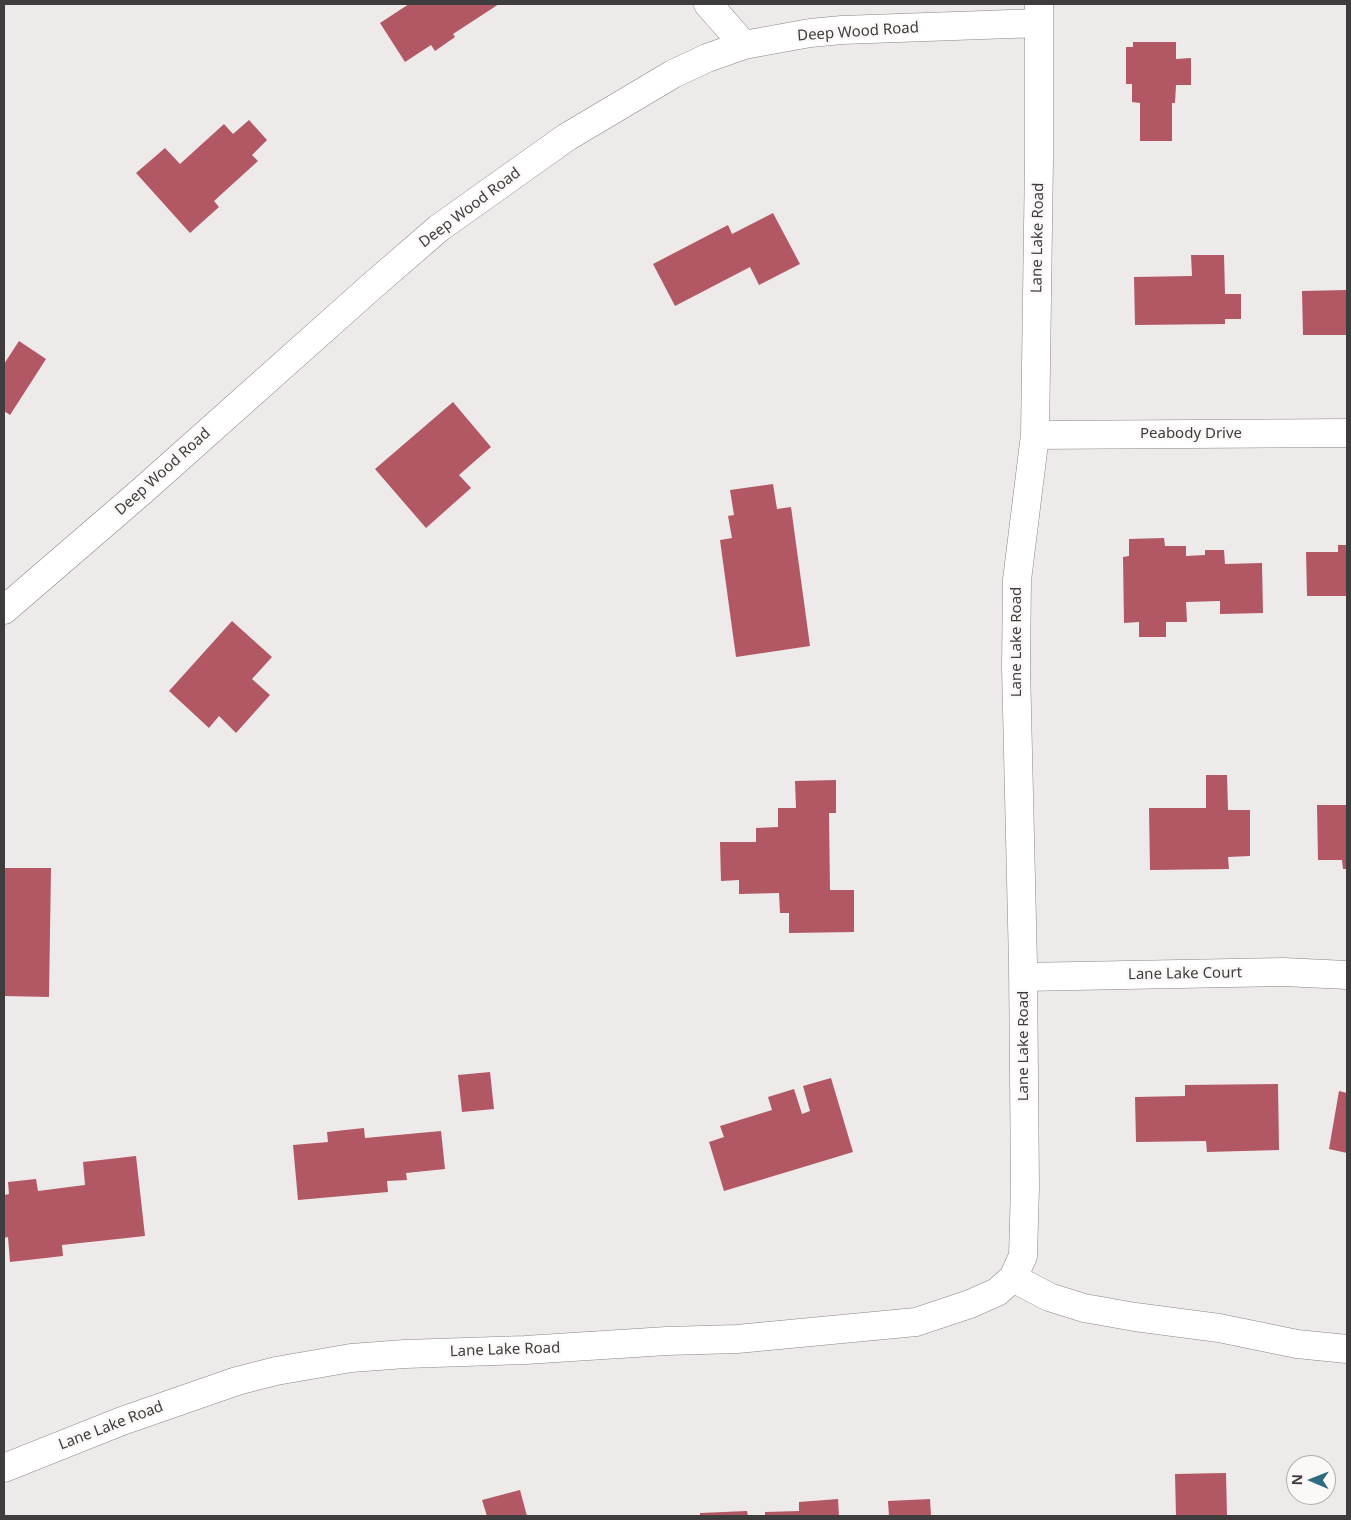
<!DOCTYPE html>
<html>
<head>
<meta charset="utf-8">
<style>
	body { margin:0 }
	#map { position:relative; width:1351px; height:1520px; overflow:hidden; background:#eeeaea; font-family:"Noto Sans",sans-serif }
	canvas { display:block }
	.frame { position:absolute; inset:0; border:5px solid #3e3c3c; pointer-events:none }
	.north { position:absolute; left:1286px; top:1455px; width:50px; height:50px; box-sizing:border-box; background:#fcf8f8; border:1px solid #b0adad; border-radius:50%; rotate:271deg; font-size:14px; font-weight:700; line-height:20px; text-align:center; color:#3e3c3c }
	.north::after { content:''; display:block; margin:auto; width:18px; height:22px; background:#2c6b80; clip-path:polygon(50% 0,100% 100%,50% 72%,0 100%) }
</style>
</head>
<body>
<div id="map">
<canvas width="1351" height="1520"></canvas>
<div class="frame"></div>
<div class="north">N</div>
</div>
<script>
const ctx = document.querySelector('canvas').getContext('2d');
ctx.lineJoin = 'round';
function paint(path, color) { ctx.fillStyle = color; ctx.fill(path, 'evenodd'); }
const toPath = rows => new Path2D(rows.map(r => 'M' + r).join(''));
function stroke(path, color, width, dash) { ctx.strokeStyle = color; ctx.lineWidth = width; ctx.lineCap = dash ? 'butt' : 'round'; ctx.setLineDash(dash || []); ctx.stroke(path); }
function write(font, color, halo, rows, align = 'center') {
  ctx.font = font + ' "Noto Sans",sans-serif'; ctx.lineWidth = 5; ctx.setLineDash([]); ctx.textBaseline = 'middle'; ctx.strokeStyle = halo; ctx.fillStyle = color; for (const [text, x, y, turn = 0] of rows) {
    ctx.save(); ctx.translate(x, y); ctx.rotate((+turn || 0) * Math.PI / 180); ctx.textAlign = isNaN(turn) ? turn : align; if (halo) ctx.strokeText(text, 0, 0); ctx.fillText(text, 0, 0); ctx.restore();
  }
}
const building = toPath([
	[409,4,499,4,453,34,455,37,435,51,431,45,405,62,380,23],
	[1133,42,1176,42,1176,59,1191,58,1191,85,1176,85,1175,103,1172,103,1172,141,1140,141,1140,103,1132,102,1132,84,1126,84,1126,47,1133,47],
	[249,120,267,140,252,155,258,161,214,201,219,207,190,233,136,173,165,148,180,164,224,124,233,134],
	[773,213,800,264,759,285,750,267,675,306,653,264,728,225,732,234],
	[1191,255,1224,255,1225,294,1241,294,1241,319,1225,319,1225,324,1135,325,1134,277,1192,276],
	[1347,290,1347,335,1303,335,1302,291],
	[19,341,46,359,10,415,4,411,4,364],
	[453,402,491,447,459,475,471,488,426,528,375,469],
	[773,484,777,509,791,507,810,646,736,657,720,540,732,538,728,516,734,515,730,490],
	[1164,538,1165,546,1186,546,1186,556,1205,555,1205,550,1224,550,1225,564,1262,563,1263,613,1220,614,1220,601,1186,602,1187,622,1166,622,1166,637,1139,637,1139,622,1124,623,1123,557,1129,556,1129,539],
	[1338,545,1347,545,1347,596,1307,596,1306,552,1338,552],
	[232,621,272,657,252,679,270,695,236,733,219,716,209,728,169,691],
	[1206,775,1227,775,1228,810,1250,810,1250,856,1228,857,1229,869,1150,870,1149,808,1206,808],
	[836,780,836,813,829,813,830,890,854,890,854,932,789,933,789,913,780,913,779,893,739,894,739,880,721,881,720,842,756,842,756,828,778,827,778,808,796,808,795,781],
	[1317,805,1347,805,1347,869,1343,869,1342,860,1318,860],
	[4,868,51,868,49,997,4,996],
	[490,1072,494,1109,462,1112,458,1075],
	[831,1078,853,1152,724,1191,709,1142,724,1137,720,1126,772,1110,768,1097,794,1089,802,1114,810,1111,803,1086],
	[1278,1084,1279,1150,1207,1152,1206,1141,1136,1142,1135,1097,1185,1096,1185,1085],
	[1339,1091,1347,1093,1347,1153,1329,1149],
	[364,1128,365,1138,441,1131,445,1169,406,1173,407,1180,387,1181,388,1192,298,1200,293,1145,328,1142,327,1132],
	[136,1156,145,1236,62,1245,63,1256,10,1262,8,1237,4,1238,4,1195,9,1194,8,1182,36,1179,38,1191,85,1185,83,1162],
	[1226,1473,1227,1516,1176,1516,1175,1474],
	[520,1490,527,1516,487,1516,482,1500],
	[838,1499,839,1516,765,1516,765,1512,799,1511,799,1502],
	[930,1499,931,1516,889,1516,888,1501],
	[747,1511,748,1516,700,1516,700,1513]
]);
const minor = toPath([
	[708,4,744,45],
	[1035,435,1347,433],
	[4,610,142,491,372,286,439,228,567,137,673,74,707,58,744,45,810,33,842,30,1039,23],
	[1023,977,1283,972,1347,975],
	[1013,1278,1049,1297,1084,1308,1135,1317,1219,1328,1297,1344,1347,1349],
	[4,1468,122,1421,237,1381,276,1371,351,1358,405,1354,525,1350,667,1341,737,1339,916,1322,970,1304,997,1292,1013,1278,1023,1256,1025,1187,1023,964,1016,667,1017,580,1035,435,1039,159,1039,4]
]);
const streetNames = [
	["Deep Wood Road",858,32,-4],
	["Deep Wood Road",470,208,-37],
	["Lane Lake Road",1038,238,-89],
	["Peabody Drive",1191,434],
	["Deep Wood Road",163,472,-42],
	["Lane Lake Road",1017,642,-90],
	["Lane Lake Court",1185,974,-1],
	["Lane Lake Road",1024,1046,-90],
	["Lane Lake Road",505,1350,-2],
	["Lane Lake Road",111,1426,-21]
];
paint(building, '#b25764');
stroke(minor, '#898586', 29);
stroke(minor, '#fff', 28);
write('15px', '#3e3c3c', '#fcf8f8', streetNames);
</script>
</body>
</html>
